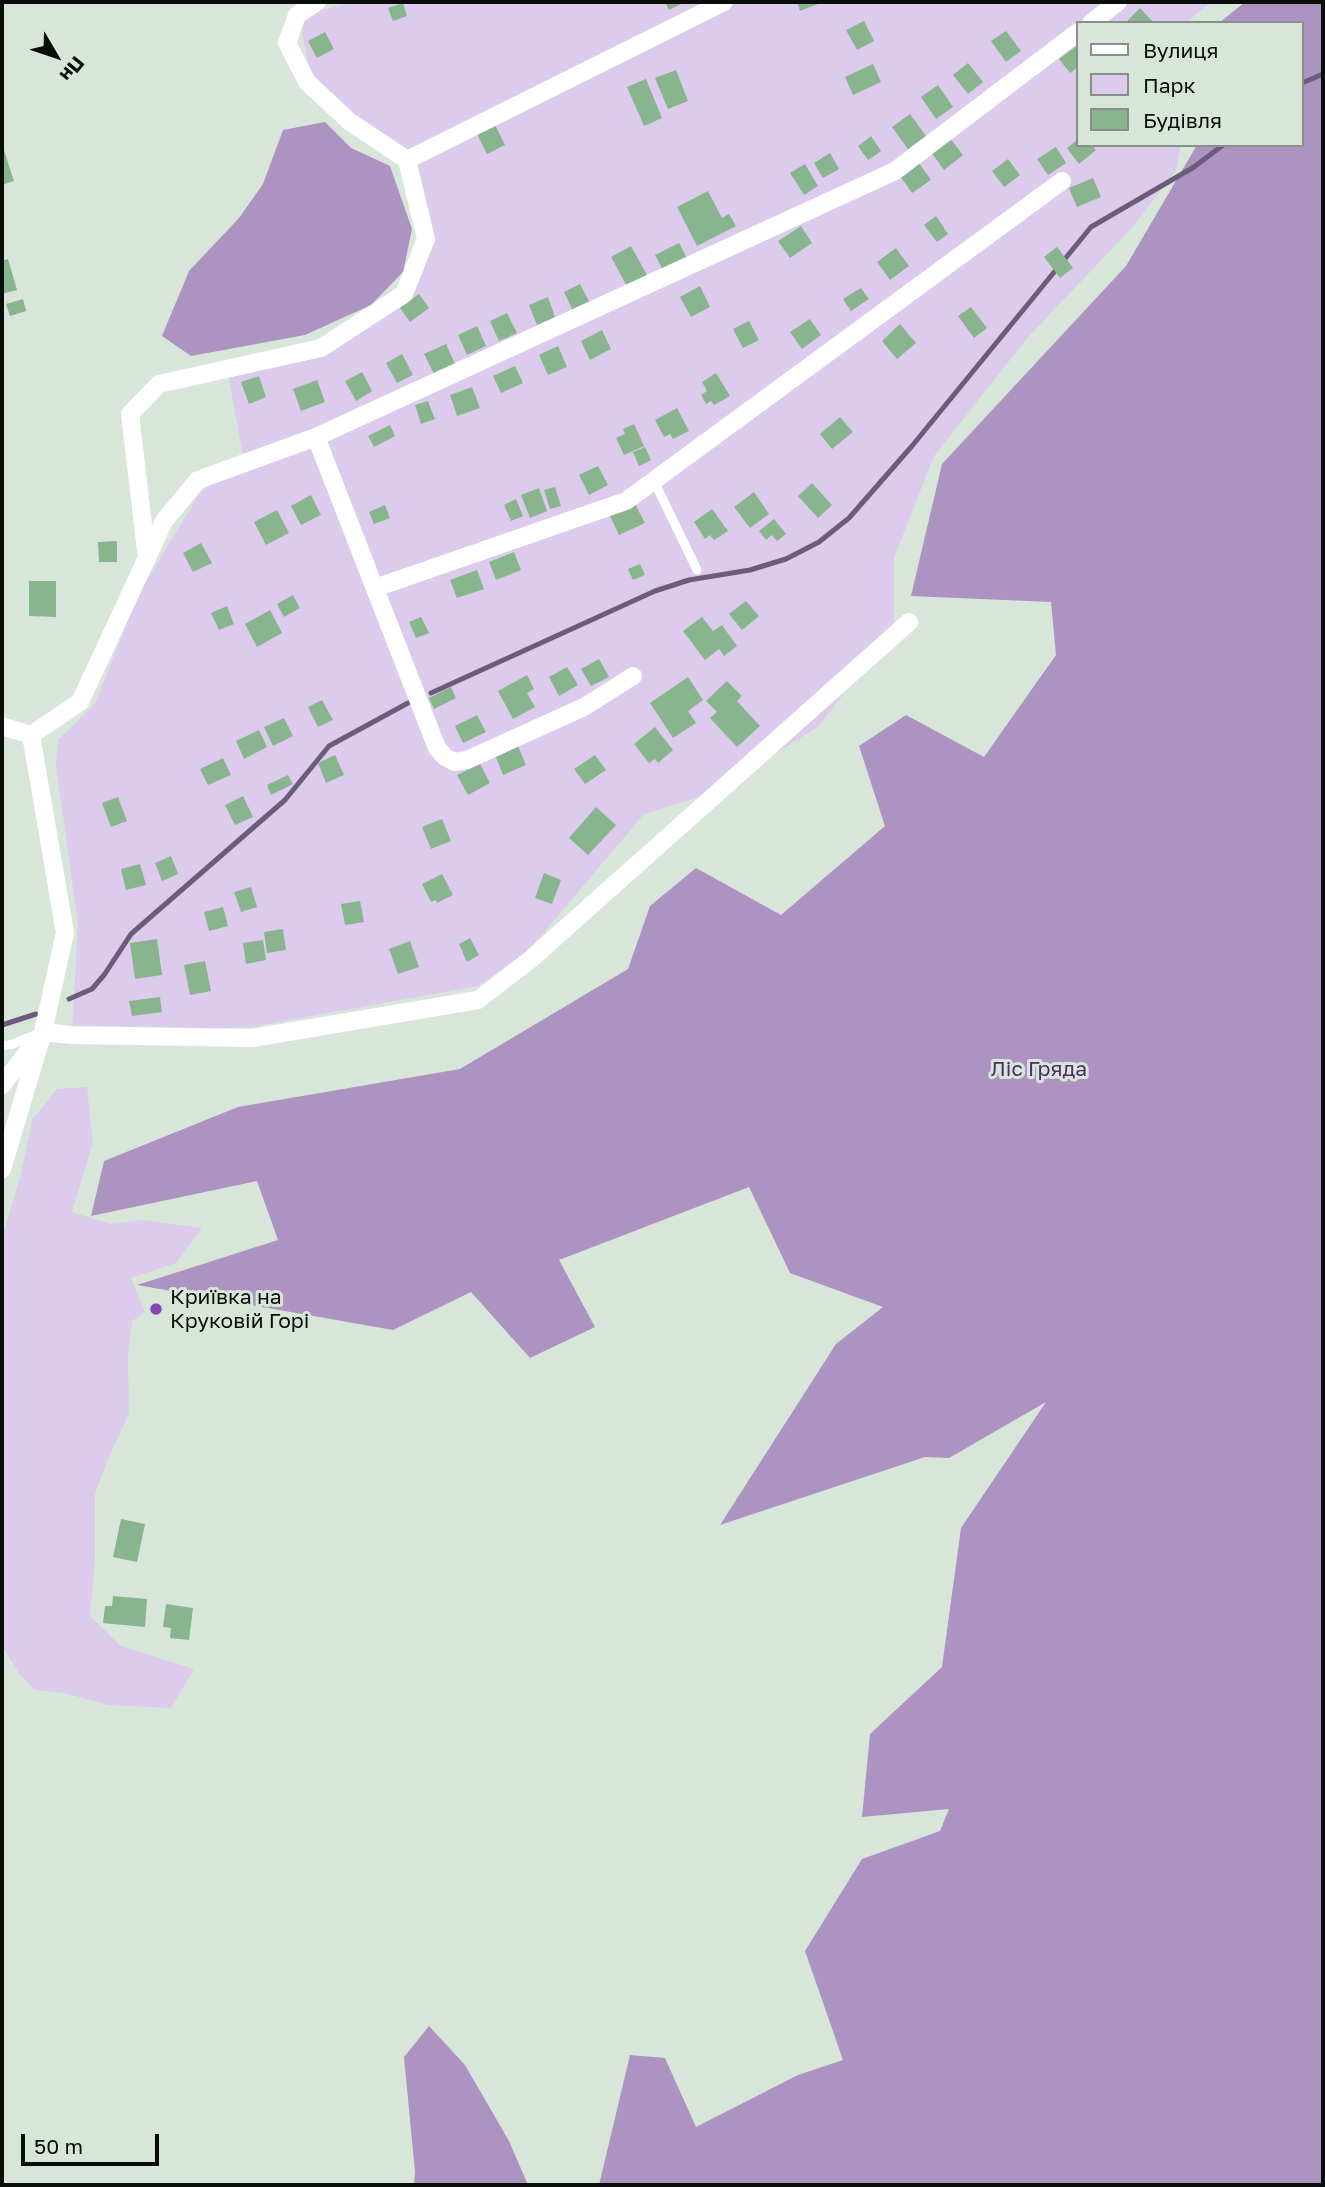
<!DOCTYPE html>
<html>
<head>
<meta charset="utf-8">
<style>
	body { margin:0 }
	#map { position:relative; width:1325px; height:2187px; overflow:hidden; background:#d8e6d9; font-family:"Golos Text",sans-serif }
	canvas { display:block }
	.frame { position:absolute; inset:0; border:4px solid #0a0e0a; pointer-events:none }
	.legend { position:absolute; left:1076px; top:21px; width:228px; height:126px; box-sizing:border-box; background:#d8e6d9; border:2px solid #869086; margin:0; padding:9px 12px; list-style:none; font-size:21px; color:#0a0e0a }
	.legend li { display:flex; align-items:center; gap:14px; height:35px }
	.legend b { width:35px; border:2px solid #869086 }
	.north { position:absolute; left:21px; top:21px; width:70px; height:70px; -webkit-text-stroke:5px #d8e6d9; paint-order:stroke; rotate:129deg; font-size:19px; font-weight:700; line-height:28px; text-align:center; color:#0a0e0a }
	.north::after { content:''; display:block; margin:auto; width:24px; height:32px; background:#0a0e0a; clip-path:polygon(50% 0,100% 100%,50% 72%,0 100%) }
	.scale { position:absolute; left:21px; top:2134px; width:138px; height:32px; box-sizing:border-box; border:4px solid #0a0e0a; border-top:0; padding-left:9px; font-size:21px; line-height:24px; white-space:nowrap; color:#0a0e0a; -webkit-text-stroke:5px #d8e6d9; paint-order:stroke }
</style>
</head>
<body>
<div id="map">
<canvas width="1325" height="2187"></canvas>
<div class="frame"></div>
<ul class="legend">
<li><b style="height:9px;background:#fff"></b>Вулиця</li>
<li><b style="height:19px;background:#dccbec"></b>Парк</li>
<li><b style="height:19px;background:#89b58e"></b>Будівля</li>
</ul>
<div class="north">Пн</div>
<div class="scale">50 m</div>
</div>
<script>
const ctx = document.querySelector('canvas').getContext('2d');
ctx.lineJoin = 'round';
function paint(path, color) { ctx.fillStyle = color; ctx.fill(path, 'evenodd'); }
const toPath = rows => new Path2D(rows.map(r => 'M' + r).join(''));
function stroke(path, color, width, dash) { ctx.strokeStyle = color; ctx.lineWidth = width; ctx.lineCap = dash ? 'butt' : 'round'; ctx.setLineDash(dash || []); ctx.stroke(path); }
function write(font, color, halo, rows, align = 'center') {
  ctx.font = font + ' "Golos Text",sans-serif'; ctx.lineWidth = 6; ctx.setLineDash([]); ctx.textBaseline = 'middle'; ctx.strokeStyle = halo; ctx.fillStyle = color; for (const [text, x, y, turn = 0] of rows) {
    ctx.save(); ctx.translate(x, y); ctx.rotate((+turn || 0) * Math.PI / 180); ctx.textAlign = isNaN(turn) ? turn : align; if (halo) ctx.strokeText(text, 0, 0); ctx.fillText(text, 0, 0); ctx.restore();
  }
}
const green = toPath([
	[357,2,1211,2,1186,23,1078,23,1078,145,1181,145,1176,170,1131,229,1029,336,934,456,894,558,894,628,818,727,709,794,644,814,530,949,478,986,251,1027,72,1035,78,924,56,766,58,740,95,704,138,595,199,494,243,455,228,375,323,356,410,297,434,238,417,163,354,117,310,75,299,15],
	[87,1087,93,1142,72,1212,111,1224,143,1220,202,1228,176,1263,131,1278,145,1312,132,1321,128,1354,129,1414,108,1459,95,1494,95,1558,90,1616,121,1646,194,1669,171,1708,108,1705,64,1693,35,1690,21,1676,2,1646,2,1238,21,1174,32,1120,57,1089]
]);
const forest = toPath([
	[1245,2,1323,2,1323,2185,599,2185,630,2055,665,2058,696,2127,798,2075,843,2060,805,1951,862,1859,940,1831,949,1809,862,1817,870,1734,942,1667,961,1528,1046,1402,949,1458,925,1457,720,1525,836,1344,883,1307,790,1273,749,1187,559,1260,595,1327,530,1358,471,1292,393,1330,137,1285,278,1240,257,1181,91,1216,104,1161,238,1107,460,1069,628,969,650,906,696,868,781,915,885,826,859,746,906,715,984,757,1056,655,1051,602,911,596,942,464,1126,266,1197,145,1302,145,1302,23,1219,23],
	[325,122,351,148,390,166,412,229,403,272,371,305,305,335,191,356,162,336,189,271,239,218,263,184,283,130],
	[429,2026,465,2065,509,2141,528,2185,414,2185,415,2172,404,2057]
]);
const stream = toPath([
	[1302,83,1323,74],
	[431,693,655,591,689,580,750,570,786,559,819,542,849,518,912,446,1091,227,1194,167,1223,145],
	[69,999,92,989,104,975,131,934,285,800,329,746,408,703],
	[2,1025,36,1014]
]);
const building = toPath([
	[665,2,685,2,669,10],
	[797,2,823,2,800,11],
	[403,3,407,16,393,21,388,8],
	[1140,8,1154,23,1125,23],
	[864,21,874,41,857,50,846,30],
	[1006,31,1021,51,1006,62,991,41],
	[325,32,334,49,317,58,308,41],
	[1078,45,1078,67,1070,73,1059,59],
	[968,63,983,82,968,94,953,75],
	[873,64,881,82,853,95,845,77],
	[676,70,688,101,668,109,655,78],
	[646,79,662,118,644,126,627,87],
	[938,85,953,107,936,119,921,97],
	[910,114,926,136,908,149,892,127],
	[495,125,505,145,487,154,477,134],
	[871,136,881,151,868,160,858,146],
	[950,138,963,155,944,170,931,152],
	[1078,139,1078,145,1092,145,1096,150,1079,164,1067,148],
	[2,144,14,181,2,185],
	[1056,147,1066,163,1048,175,1037,159],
	[830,153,839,169,823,178,814,163],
	[1008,159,1020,175,1004,187,992,171],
	[919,163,931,180,912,193,900,176],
	[805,164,818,186,804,195,790,173],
	[1093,178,1101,197,1077,207,1069,188],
	[708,191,722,218,729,214,736,226,697,246,677,207],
	[936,216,948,234,937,242,924,225],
	[801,226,812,243,790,258,778,241],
	[679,243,687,258,663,270,655,255],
	[631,246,648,277,628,288,611,257],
	[1057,247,1073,268,1060,278,1044,257],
	[896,248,909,266,890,280,877,262],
	[8,259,17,290,2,294,2,261],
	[580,284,590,303,573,311,564,292],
	[700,286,710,307,691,317,680,297],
	[861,288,869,299,851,311,843,299],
	[419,294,429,308,410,322,400,308],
	[548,297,555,317,537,325,529,305],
	[23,299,26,311,10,316,6,304],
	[971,307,987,328,974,338,958,316],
	[507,313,517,333,499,341,490,321],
	[810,319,821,335,802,349,790,332],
	[749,321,759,340,743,348,733,329],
	[900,324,916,343,897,359,882,341],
	[477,326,486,346,467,355,458,335],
	[602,330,611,349,590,360,581,341],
	[446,344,455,364,434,374,424,354],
	[558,346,567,367,548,375,539,355],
	[402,354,413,375,397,383,386,363],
	[515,366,523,383,501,393,493,376],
	[362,372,372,391,356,401,345,381],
	[716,373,730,396,714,405,711,401,706,404,701,395,707,391,702,382],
	[259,376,266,397,249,404,241,382],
	[317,380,325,402,301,411,293,389],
	[472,387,480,408,457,416,450,395],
	[428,401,435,419,421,424,415,405],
	[677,408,689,431,673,439,670,434,664,437,655,420],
	[840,417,853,432,832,449,820,434],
	[634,424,644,446,624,455,616,438,625,434,623,429],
	[390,425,395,436,374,447,368,436],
	[645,447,651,460,639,466,633,452],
	[598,466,608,485,589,495,579,475],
	[812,483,832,505,818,518,798,496],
	[555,487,561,506,550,509,544,490],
	[539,488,547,511,530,518,521,495],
	[754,492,769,514,750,528,734,507],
	[311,495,321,515,301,525,291,506],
	[516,499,523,516,511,521,504,505],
	[635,504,645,523,619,535,610,516],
	[385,505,390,518,374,524,369,512],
	[712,509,728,531,714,540,710,535,705,539,694,522],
	[277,510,289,533,266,545,254,522],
	[774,519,786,534,777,541,772,535,766,540,759,531],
	[117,541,117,562,99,562,98,542],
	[201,543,212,563,193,572,183,553],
	[514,552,521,570,496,580,489,562],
	[640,564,645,575,633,580,628,569],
	[477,570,484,589,457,598,450,580],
	[29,581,56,581,56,617,29,616],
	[293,595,300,608,284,617,277,604],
	[746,601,759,616,742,630,729,614],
	[227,606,234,624,219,630,211,613],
	[270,610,282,633,257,647,245,624],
	[421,617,429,633,416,638,409,622],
	[702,617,713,631,722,625,737,646,724,656,719,649,705,660,683,631],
	[599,659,609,677,591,686,581,669],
	[567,667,578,685,559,696,549,677],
	[527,675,534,689,527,693,535,707,513,719,498,691],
	[688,677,703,700,688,711,696,723,673,738,650,703],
	[727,681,742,696,737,701,760,726,737,747,710,718,717,712,706,701],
	[451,687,456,698,434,709,429,698],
	[322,700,333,720,318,727,308,707],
	[477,715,486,732,463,743,455,726],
	[284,718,293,736,273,746,264,727],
	[655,727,673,750,658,763,655,759,649,763,634,744],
	[259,730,267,747,244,759,236,741],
	[518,746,526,765,503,775,495,755],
	[335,755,344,775,326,783,318,763],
	[595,755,606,770,585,784,574,769],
	[223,758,231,775,208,785,200,769],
	[480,764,490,783,468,795,457,775],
	[288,775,293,784,271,795,267,785],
	[243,796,253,817,235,825,225,805],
	[118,797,127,821,111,827,102,803],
	[596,807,616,825,588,855,569,838],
	[442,819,451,841,431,849,422,827],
	[171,856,178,874,162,881,155,863],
	[140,864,146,885,126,890,121,869],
	[544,873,561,880,552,904,535,898],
	[442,874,453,895,437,903,436,900,431,902,422,884],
	[251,887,257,907,241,912,234,892],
	[360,901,364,922,345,925,341,904],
	[223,907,228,926,209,931,204,912],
	[283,929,286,950,267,953,264,932],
	[470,938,479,955,467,962,459,944],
	[157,939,162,975,135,979,130,943],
	[263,940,266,960,246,964,243,943],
	[410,941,419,967,398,974,389,949],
	[205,961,211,991,190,995,184,965],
	[160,997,162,1012,132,1016,129,1001],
	[121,1519,145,1524,137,1562,113,1557],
	[113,1596,147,1599,145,1627,103,1623,105,1606,112,1606],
	[166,1604,193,1608,189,1640,170,1638,171,1628,163,1627]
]);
const service = toPath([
	[654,481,697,570],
	[2,1046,13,1044,35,1035]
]);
const minor = toPath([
	[317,2,297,15,287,43,307,82,350,122,407,160],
	[1091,23,1118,2],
	[316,437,437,748,445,757,455,762,467,760,584,707,633,676],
	[147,559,130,414,159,384,321,348,404,294,426,239,407,160,724,2],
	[375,588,626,501,1062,181],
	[2,726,31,735,65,933,43,1032,2,1169],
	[31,735,80,702,164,521,198,480,316,437,895,171,1078,32],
	[43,1032,72,1035,252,1038,478,1000,531,959,909,622],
	[2,1085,37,1040]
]);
const markers = [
	[156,1309,7,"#8843b7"]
];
const parkNames = [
	["Ліс Гряда",1039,1069]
];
const poiNames = [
	["Криївка на",170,1297],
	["Круковій Горі",170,1321]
];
paint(green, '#dccbec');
paint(forest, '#ac93c2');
stroke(stream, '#6c5c7b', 5);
paint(building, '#89b58e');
stroke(service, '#fff', 9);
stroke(minor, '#fff', 18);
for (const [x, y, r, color] of markers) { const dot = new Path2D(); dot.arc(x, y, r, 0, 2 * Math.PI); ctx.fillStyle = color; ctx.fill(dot); stroke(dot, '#d8e6d9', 2.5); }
write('21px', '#4e2d67', '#d8e6d9', parkNames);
write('21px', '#0a0e0a', '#d8e6d9', poiNames, 'left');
</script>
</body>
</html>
